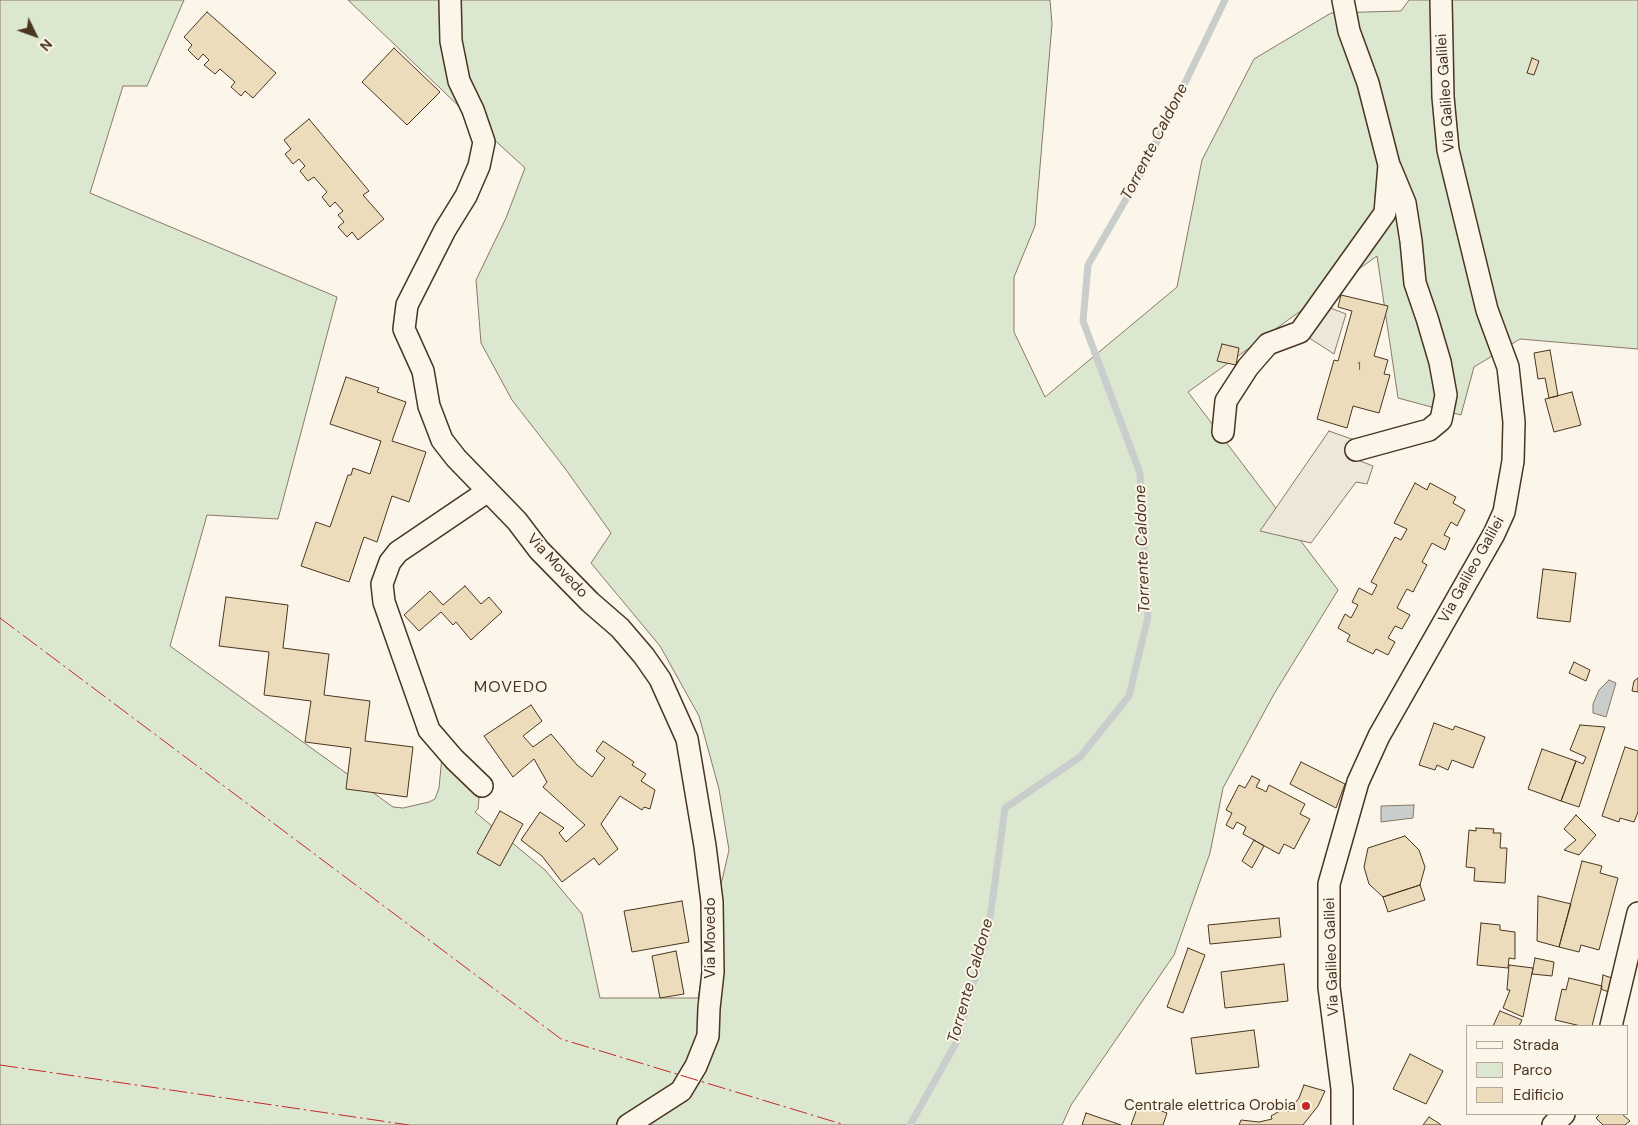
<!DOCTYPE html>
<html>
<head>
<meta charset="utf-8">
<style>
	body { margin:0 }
	#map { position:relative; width:1638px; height:1125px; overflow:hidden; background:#fbf6e9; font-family:"DM Sans",sans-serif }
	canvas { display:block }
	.legend { position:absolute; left:1466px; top:1025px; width:162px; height:90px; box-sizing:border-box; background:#fbf6e9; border:1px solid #b4a999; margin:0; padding:6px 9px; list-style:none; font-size:15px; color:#4a3520 }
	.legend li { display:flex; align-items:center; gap:10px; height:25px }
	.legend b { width:25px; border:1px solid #b4a999 }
	.north { position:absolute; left:10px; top:10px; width:50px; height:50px; -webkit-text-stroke:4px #fbf6e9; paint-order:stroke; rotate:132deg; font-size:14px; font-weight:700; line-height:20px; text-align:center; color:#4a3520 }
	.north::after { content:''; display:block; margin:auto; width:18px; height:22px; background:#4a3520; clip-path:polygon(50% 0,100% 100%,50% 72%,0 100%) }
</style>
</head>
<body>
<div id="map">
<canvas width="1638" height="1125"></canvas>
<ul class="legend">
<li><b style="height:6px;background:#fbf6e9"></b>Strada</li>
<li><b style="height:14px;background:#dce7d0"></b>Parco</li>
<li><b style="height:14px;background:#ecdcbc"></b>Edificio</li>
</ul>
<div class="north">N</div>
</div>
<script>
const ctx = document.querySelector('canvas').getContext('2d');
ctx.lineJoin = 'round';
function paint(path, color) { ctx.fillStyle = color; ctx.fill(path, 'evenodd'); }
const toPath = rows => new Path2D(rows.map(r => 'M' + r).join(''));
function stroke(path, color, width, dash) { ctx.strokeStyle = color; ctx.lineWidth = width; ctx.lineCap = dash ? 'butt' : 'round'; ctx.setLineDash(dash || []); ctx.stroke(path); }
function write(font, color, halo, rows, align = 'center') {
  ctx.font = font + ' "DM Sans",sans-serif'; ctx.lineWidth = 4; ctx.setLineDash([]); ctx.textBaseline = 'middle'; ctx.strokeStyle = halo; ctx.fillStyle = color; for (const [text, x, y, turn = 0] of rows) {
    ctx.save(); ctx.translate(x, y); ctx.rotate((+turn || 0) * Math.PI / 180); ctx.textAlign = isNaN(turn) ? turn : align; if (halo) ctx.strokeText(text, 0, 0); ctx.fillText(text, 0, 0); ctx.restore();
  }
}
const green = toPath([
	[0,0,184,0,147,86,123,86,90,193,337,297,278,519,207,515,170,646,393,807,403,808,429,802,435,799,439,788,442,756,479,798,478,809,475,812,545,870,582,914,600,998,698,998,711,928,729,850,719,789,699,716,660,646,591,563,611,533,564,467,512,400,481,343,476,280,506,218,525,168,488,134,348,0,1050,0,1052,24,1035,226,1014,277,1014,332,1045,397,1177,287,1202,160,1254,59,1331,13,1401,11,1409,0,1638,0,1638,349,1520,339,1474,367,1461,415,1398,398,1377,256,1188,392,1338,590,1274,694,1223,788,1210,853,1174,955,1071,1105,1062,1125,0,1125,0,0]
]);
const parking = toPath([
	[1320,304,1346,314,1334,354,1300,332,1320,304],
	[1329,431,1360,442,1355,459,1373,466,1367,484,1356,482,1311,543,1260,531,1329,431]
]);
const water = toPath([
	[1609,680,1616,683,1606,717,1593,713,1593,704,1599,690,1609,680],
	[1414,805,1413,818,1381,822,1381,806,1414,805]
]);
const stream = toPath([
	[910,1125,956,1043,988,933,1005,808,1080,757,1129,696,1148,617,1140,473,1083,321,1088,265,1144,168,1225,0]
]);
const building = toPath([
	[207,12,276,73,253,98,245,91,241,96,231,87,235,82,220,69,215,74,204,65,209,60,203,54,198,60,188,50,192,45,184,37,207,12],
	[394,48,440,92,407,125,362,82,394,48],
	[1532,58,1539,61,1534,75,1527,73,1532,58],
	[309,119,369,191,363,195,384,219,358,240,352,232,347,237,338,227,344,222,338,215,343,211,335,202,330,207,322,197,327,192,314,177,308,181,300,171,305,166,299,159,293,164,285,154,291,149,284,140,309,119],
	[1341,295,1388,306,1374,356,1388,360,1384,374,1390,375,1379,413,1353,406,1347,428,1317,419,1334,360,1338,361,1352,311,1338,307,1341,295],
	[1222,344,1239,348,1236,365,1217,361,1222,344],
	[1550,350,1558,396,1549,398,1545,378,1538,379,1534,353,1550,350],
	[346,377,379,388,377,392,406,402,392,441,426,452,409,502,392,496,377,542,364,537,349,582,301,566,316,522,330,527,348,475,351,475,353,468,370,474,381,441,330,424,346,377],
	[1572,392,1581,425,1554,432,1545,399,1572,392],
	[1415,483,1427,490,1430,483,1454,496,1456,497,1453,503,1465,510,1457,526,1451,522,1444,535,1450,538,1445,550,1432,543,1422,562,1427,565,1413,592,1407,589,1402,598,1397,608,1410,615,1402,629,1395,626,1388,638,1395,642,1388,655,1376,649,1373,654,1347,641,1350,635,1338,628,1345,614,1351,618,1358,605,1352,602,1359,588,1372,595,1377,585,1371,582,1395,537,1401,540,1407,529,1394,523,1415,483],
	[1543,569,1576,573,1570,622,1537,618,1543,569],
	[465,586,481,604,489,597,502,612,471,640,456,622,453,625,441,612,419,631,404,615,430,591,443,605,465,586],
	[226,597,288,605,283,648,329,654,324,695,370,701,365,741,413,747,407,797,346,789,351,748,305,742,311,701,264,695,269,652,219,646,226,597],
	[1574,662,1590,670,1586,681,1569,673,1574,662],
	[1638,678,1638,692,1632,691,1634,681,1638,678],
	[531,705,542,721,523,736,533,747,551,734,577,765,592,777,605,758,596,751,603,741,634,762,632,765,646,774,641,781,655,790,650,809,644,807,642,810,620,796,601,824,618,849,599,865,594,858,562,882,542,856,521,840,540,812,564,828,559,833,566,842,585,825,543,787,547,782,534,759,513,777,484,736,531,705],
	[1434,723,1453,730,1455,726,1485,737,1473,768,1452,760,1448,770,1437,765,1435,770,1419,765,1434,723],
	[1580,725,1605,727,1579,807,1561,801,1576,761,1583,764,1586,757,1570,750,1580,725],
	[1625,747,1638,751,1638,812,1634,822,1620,818,1619,822,1602,816,1625,747],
	[1542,749,1576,761,1561,801,1528,789,1542,749],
	[1301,762,1345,784,1336,808,1290,784,1301,762],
	[1252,776,1260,780,1256,787,1263,790,1266,792,1269,785,1305,804,1300,814,1310,819,1294,849,1284,844,1279,854,1243,834,1246,827,1237,822,1233,829,1226,825,1232,813,1226,810,1239,785,1245,788,1252,776],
	[500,811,523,824,500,866,477,853,500,811],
	[1576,815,1596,835,1579,855,1564,850,1576,840,1564,829,1576,815],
	[1476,828,1494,829,1493,833,1501,833,1500,848,1507,848,1505,883,1474,881,1475,868,1466,867,1469,830,1476,831,1476,828],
	[1405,836,1419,850,1425,867,1420,885,1383,897,1369,884,1364,867,1368,848,1405,836],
	[1254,840,1264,846,1252,868,1242,861,1254,840],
	[1582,861,1602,866,1600,873,1618,878,1599,950,1581,945,1579,952,1559,947,1582,861],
	[1420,885,1425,900,1388,912,1383,897,1420,885],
	[1538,896,1571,904,1559,947,1537,941,1538,896],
	[682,901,689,942,632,952,624,911,682,901],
	[1279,918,1281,937,1210,944,1208,925,1279,918],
	[1481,923,1500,925,1500,930,1515,932,1515,959,1509,958,1508,968,1477,965,1481,923],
	[1188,948,1205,955,1183,1013,1167,1007,1188,948],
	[676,951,684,994,660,998,652,956,676,951],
	[1535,958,1554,962,1552,976,1532,974,1535,958],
	[1284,964,1288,1001,1225,1008,1221,972,1284,964],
	[1509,965,1533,968,1523,1017,1503,1008,1510,990,1507,990,1507,989,1509,965],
	[1603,975,1615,979,1611,993,1601,989,1603,975],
	[1569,978,1602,986,1592,1026,1581,1026,1555,1020,1562,989,1566,990,1569,978],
	[1500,1011,1522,1020,1519,1026,1493,1026,1500,1011],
	[1254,1030,1259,1067,1196,1074,1191,1038,1254,1030],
	[1410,1054,1443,1071,1426,1104,1393,1089,1410,1054],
	[1304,1085,1325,1091,1318,1106,1303,1125,1239,1125,1241,1120,1259,1122,1272,1119,1271,1116,1285,1108,1288,1112,1299,1098,1304,1085],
	[1139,1103,1167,1113,1163,1125,1131,1125,1139,1103],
	[1086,1113,1121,1125,1082,1125,1086,1113],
	[1600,1114,1622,1114,1630,1121,1625,1125,1603,1125,1596,1118,1600,1114],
	[1429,1117,1440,1124,1441,1125,1423,1125,1429,1117]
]);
const minor = toPath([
	[450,0,451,41,459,81,473,110,484,142,479,166,466,196,445,230,407,305,404,329,423,371,429,406,442,440,456,458,517,521,539,550,590,602,620,628,644,656,660,679,687,739,705,846,712,902,713,972,709,1008,708,1036,696,1066,681,1091,628,1125],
	[1223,432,1226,401,1248,367,1268,344,1300,332,1385,213,1389,165,1368,83,1349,31,1343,0],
	[1356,450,1429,430,1441,420,1446,395,1440,362,1427,318,1415,283,1411,241,1405,203,1390,167],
	[482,786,454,759,429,730,384,602,382,584,390,562,398,552,488,491],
	[1611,1026,1638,913],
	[1342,1125,1342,1089,1329,987,1329,884,1358,782,1379,736,1494,534,1504,512,1513,461,1514,422,1508,367,1487,310,1448,150,1443,97,1441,0],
	[1553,1125,1564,1114]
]);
const power = toPath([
	[0,618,561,1039,845,1125],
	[0,1065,409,1125]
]);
const markers = [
	[1306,1106,5,"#c62828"]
];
const numberNames = [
	["1",1359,367]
];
const streetNames = [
	["Via Galileo Galilei",1446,93,-94],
	["Via Movedo",557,566,47],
	["Via Galileo Galilei",1472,570,-61],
	["Via Movedo",711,938,-90],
	["Via Galileo Galilei",1332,957,-92]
];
const poiNames = [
	["Centrale elettrica Orobia",1296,1106]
];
const waterNames = [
	["Torrente Caldone",1155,142,-63],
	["Torrente Caldone",1143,549,-92],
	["Torrente Caldone",971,981,-74]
];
const neighbourhoodNames = [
	["MOVEDO",511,688]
];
paint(green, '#dce7d0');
stroke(green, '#887966', 1);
paint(parking, '#ede7d9');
stroke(parking, '#887966', 1);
paint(water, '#c9cecd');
stroke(water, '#887966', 1);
stroke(stream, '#c9cecd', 7);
paint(building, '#ecdcbc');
stroke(building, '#4a3520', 1);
stroke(minor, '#4a3520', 24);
stroke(minor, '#fbf6e9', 21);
stroke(power, '#c62828', 1, [18, 4, 2.5, 4]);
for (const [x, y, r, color] of markers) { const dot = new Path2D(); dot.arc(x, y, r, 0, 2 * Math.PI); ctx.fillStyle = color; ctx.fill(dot); stroke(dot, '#fbf6e9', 2); }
write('12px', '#725f47', null, numberNames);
write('15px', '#4a3520', '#fbf6e9', streetNames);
write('15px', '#4a3520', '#fbf6e9', poiNames, 'right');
write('italic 16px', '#4a3520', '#fbf6e9', waterNames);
ctx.letterSpacing = '1px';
write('16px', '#4a3520', '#fbf6e9', neighbourhoodNames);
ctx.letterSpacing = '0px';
</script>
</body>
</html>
